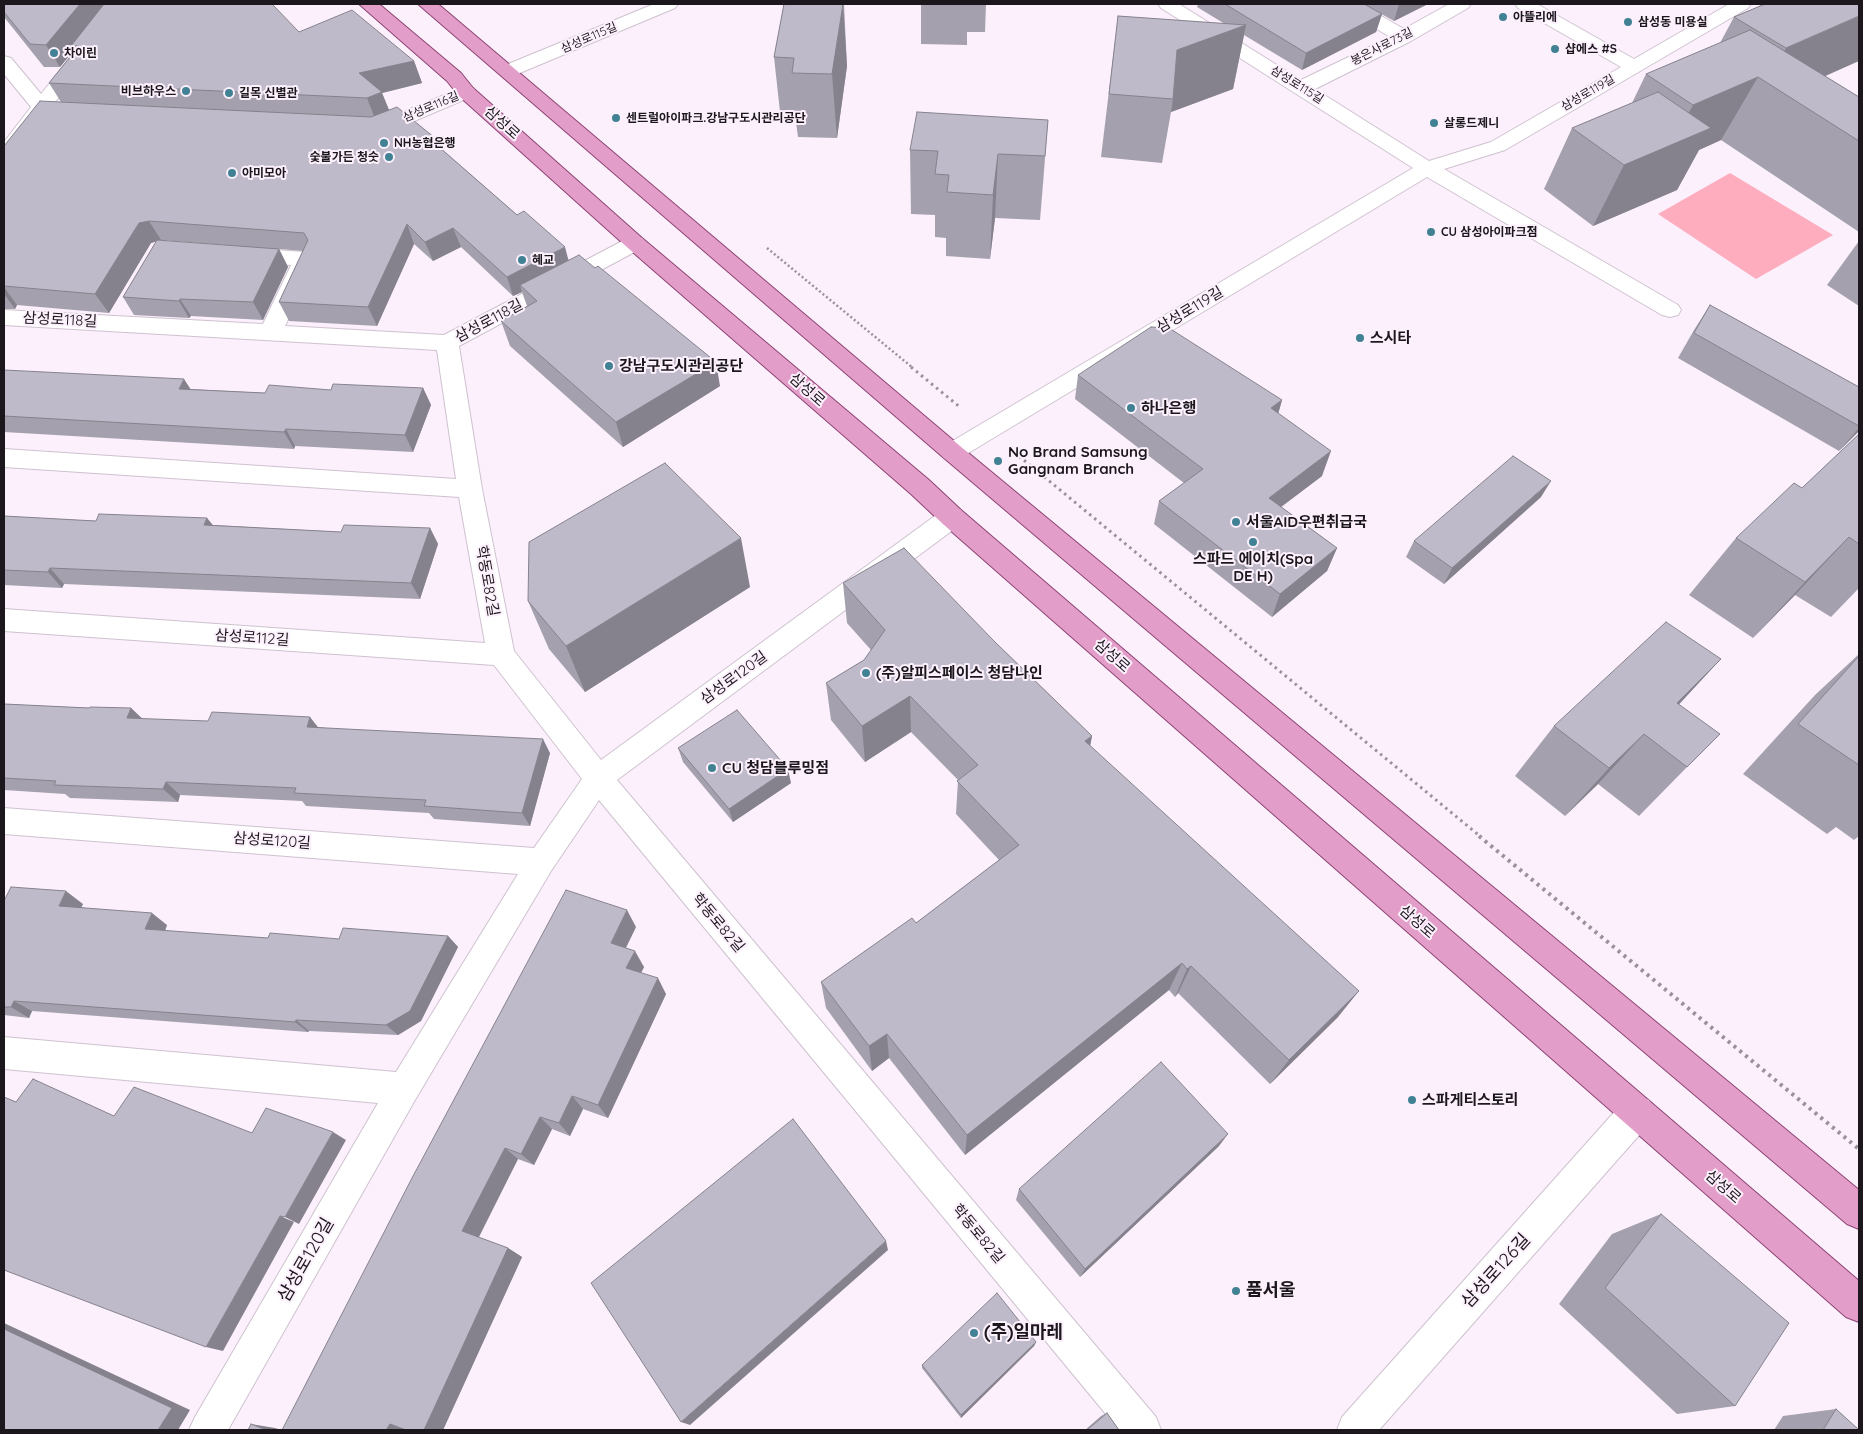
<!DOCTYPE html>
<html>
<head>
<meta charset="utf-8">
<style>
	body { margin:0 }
	#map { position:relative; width:1863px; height:1434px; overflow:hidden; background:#fcf0fd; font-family:Quicksand,sans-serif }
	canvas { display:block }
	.frame { position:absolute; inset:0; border:5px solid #1b171c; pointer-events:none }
</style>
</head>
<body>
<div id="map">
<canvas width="1863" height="1434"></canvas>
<div class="frame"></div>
</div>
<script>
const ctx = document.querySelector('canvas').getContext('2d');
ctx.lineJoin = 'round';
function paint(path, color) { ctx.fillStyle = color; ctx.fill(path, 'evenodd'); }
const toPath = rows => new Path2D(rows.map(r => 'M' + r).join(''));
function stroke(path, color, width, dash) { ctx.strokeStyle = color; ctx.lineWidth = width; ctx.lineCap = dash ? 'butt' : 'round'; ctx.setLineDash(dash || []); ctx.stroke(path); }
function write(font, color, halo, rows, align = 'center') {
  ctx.font = font + ' Quicksand,"Noto Sans KR",sans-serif'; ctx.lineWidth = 4; ctx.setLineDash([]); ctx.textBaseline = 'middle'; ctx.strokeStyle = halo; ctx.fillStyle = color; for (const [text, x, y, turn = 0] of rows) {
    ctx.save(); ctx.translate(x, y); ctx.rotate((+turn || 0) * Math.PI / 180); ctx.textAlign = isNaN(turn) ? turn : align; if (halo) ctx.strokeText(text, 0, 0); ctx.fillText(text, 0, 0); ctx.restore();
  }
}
const green = toPath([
	[1730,173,1833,235,1756,279,1658,214]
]);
const pathFar2 = toPath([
	[767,248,913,368]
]);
const pathFar1 = toPath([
	[911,367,961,408],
	[1014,452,1481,837]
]);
const path = toPath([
	[1479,836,1859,1149]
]);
const minor = toPath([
	[113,4,131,4,11,159,4,161,4,142,31,107,4,74,4,56,11,58,41,94,113,4],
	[654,4,678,4,675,8,515,75,508,77,501,75,499,71,501,67,654,4],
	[1158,4,1179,4,1301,80,1390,37,1342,8,1339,4,1360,4,1404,29,1449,4,1471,4,1468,8,1411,41,1315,89,1429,161,1491,142,1621,67,1518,8,1515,4,1537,4,1634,59,1729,4,1751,4,1748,8,1505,150,1444,169,1678,305,1681,310,1678,315,1670,317,1662,315,1427,177,960,458,952,461,944,458,940,452,944,446,1413,168,1161,8,1158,4],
	[466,86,473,88,476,92,473,96,386,133,373,135,366,133,363,129,366,125,376,123,466,86],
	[635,236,642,238,646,243,642,248,459,346,482,489,514,651,601,760,943,510,952,507,961,510,964,517,961,524,617,780,1156,1417,1161,1430,1119,1430,599,800,551,871,415,1100,228,1430,189,1430,195,1417,378,1103,4,1069,4,1037,396,1072,518,874,4,834,4,808,534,848,582,779,494,665,4,631,4,609,485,643,459,497,4,467,4,449,456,479,437,350,4,325,4,310,263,324,291,265,238,260,235,255,238,250,246,248,305,252,313,254,316,259,285,326,444,335,628,238,635,236],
	[1637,1096,1649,1100,1653,1112,1649,1124,1379,1430,1337,1430,1342,1417,1625,1100,1637,1096]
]);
const major = toPath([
	[359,4,379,4,461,73,473,88,642,238,929,480,961,510,1859,1281,1859,1322,1846,1317,943,524,911,494,628,248,459,96,447,81,359,4],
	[418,4,438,4,960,446,1859,1190,1859,1229,1847,1224,944,458,418,4]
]);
const wall = toPath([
	[4,4,299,32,414,61,422,83,382,93,389,110,435,138,437,145,569,260,720,386,623,447,510,346,501,321,527,306,522,292,513,296,461,247,433,261,414,244,377,326,289,321,279,302,303,251,279,249,288,267,263,320,191,316,189,318,134,315,123,297,157,241,151,243,109,313,17,305,15,309,4,309,4,146,61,102,49,83,74,52,74,50,60,67,44,67,4,17],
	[161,240,238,246,160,241],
	[784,4,844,4,847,66,837,138,798,137,796,122,781,121,774,57],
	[921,4,986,4,985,32,967,32,967,45,921,44],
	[1198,4,1428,4,1394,21,1376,11,1382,14,1376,32,1302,70,1244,35,1233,89,1171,112,1162,163,1101,157,1118,16,1225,24,1197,7],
	[1765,4,1825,76,1859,97,1859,232,1721,140,1699,150,1677,190,1593,226,1544,189,1572,128,1632,103,1646,74,1720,43,1734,17],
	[1048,120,1040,220,995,218,990,259,946,256,946,238,935,237,935,215,911,214,910,150],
	[1859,241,1859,306,1827,285],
	[1710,305,1859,387,1859,431,1839,451,1678,358,1694,330],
	[4,370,190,389,265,393,331,390,423,388,431,405,413,452,295,446,294,449,4,432],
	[1078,375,1282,400,1278,414,1322,476,1281,507,1337,548,1327,571,1272,617,1154,524,1159,501,1184,483,1075,399],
	[1859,434,1859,588,1831,617,1795,595,1753,638,1689,595,1736,538,1802,488],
	[1541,497,1444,584,1406,557,1414,541],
	[4,516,96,521,207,518,213,525,341,532,430,528,438,544,420,599,64,584,62,588,4,585],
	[843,583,995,642,1092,736,1090,746,1338,1017,1270,1084,1178,993,1175,997,1169,990,965,1155,889,1058,872,1071,826,1008,821,982,916,923,999,860,956,814,958,780,911,732,865,762,831,720,826,683,864,660,871,650,847,623],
	[750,587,585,692,549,649,528,601],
	[1859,654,1859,836,1854,840,1836,827,1827,834,1743,774,1815,695],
	[4,704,89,708,131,708,142,719,318,727,550,753,530,826,434,819,429,813,306,806,302,801,180,795,178,802,70,798,65,794,4,790],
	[1679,704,1687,767,1639,816,1598,784,1565,816,1515,776,1554,726],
	[678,748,791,783,733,822,683,762],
	[4,901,83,904,81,907,167,925,165,931,268,938,339,939,448,936,458,947,421,1021,398,1035,309,1031,308,1032,32,1011,29,1018,4,1015],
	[636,927,626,948,644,967,641,973,666,994,608,1118,583,1109,570,1136,552,1129,534,1165,518,1159,478,1237,508,1248,522,1257,443,1430,282,1430],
	[1219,1146,1080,1277,1016,1200,1019,1189],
	[1661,1214,1735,1406,1677,1414,1559,1304,1612,1234],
	[1036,1342,1034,1346,961,1418,922,1368,922,1365],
	[1836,1409,1859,1430,1774,1430,1783,1416],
	[1107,1413,1119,1430,1085,1430,1101,1416]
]);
const shadedWall = toPath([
	[80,4,111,4,71,46,74,50,60,67,46,45],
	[843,4,847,66,837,138,832,74],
	[1399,4,1428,4,1394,21],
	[1382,14,1376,32,1302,70,1306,53],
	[1859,16,1859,61,1785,94,1766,82,1786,48],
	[1246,25,1233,89,1171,112,1173,99,1177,50],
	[414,61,422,83,382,93,391,115,376,121,367,98,359,73],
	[1758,77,1721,140,1699,150,1677,190,1593,226,1624,165,1671,145,1693,105],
	[1048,120,1043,184,1040,220],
	[435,138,442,158,431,140],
	[998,154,995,218,990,259,993,195],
	[149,221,161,240,151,243,109,313,95,294,139,223],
	[407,224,414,244,377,326,368,307],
	[453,228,461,247,433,261,425,242],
	[565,247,570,266,520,285,522,292,513,296,507,277],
	[279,249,288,267,263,320,253,302],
	[4,287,17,305,15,309,4,294],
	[180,299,191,316,189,318,179,301],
	[716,362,720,386,623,447,616,422],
	[184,379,195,396,179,389],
	[423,388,431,405,413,452,405,435],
	[1282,400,1275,425,1271,408],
	[1859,428,1859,431,1839,451],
	[286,429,295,446,294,449,284,432],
	[1331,451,1322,476,1261,522,1269,498],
	[1551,481,1541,497,1444,584,1452,568],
	[207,518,219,534,204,525],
	[430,528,438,544,420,599,411,583],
	[1849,537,1795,595,1753,638,1805,582],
	[741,538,750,587,585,692,566,646],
	[1337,548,1327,571,1272,617,1280,594],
	[50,568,64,584,62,588,48,572],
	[1721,659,1672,712,1677,703],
	[910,696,911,732,865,762,862,726],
	[131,708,146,722,127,718],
	[310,717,321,731,307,727],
	[1644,734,1598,784,1565,816,1609,768],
	[1092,736,1085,772,1085,741],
	[543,739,550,753,530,826,522,813],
	[788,769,791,783,733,822,729,809],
	[166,782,180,795,178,802,163,789],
	[66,891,83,904,76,918,59,906],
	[627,910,636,927,620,959,611,943],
	[152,913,167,925,161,941,145,929],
	[448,936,458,947,421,1021,398,1035,386,1025],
	[635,951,644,967,635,984,626,968],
	[1182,963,1169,990,965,1155,967,1135],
	[1191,966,1178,993,1175,997,1187,969],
	[658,978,666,994,608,1118,598,1105],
	[1359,991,1338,1017,1270,1084,1289,1060],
	[14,1001,32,1011,29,1018,11,1007],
	[296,1020,309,1031,308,1032,295,1022],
	[887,1034,889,1058,872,1071,869,1046],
	[572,1096,583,1109,570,1136,559,1123],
	[540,1117,552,1129,534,1165,521,1154],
	[333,1132,346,1140,299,1224,285,1217],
	[1228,1134,1219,1146,1080,1277,1085,1269],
	[505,1148,518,1159,477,1241,462,1231],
	[280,1216,294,1222,223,1351,206,1347],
	[886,1241,888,1250,690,1425,681,1422],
	[508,1248,522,1257,443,1430,424,1430],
	[4,1323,190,1410,178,1430,158,1430,4,1329],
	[1036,1342,1034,1346,961,1418,961,1415],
	[251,1424,275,1428,281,1430,266,1430],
	[390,1424,407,1430,386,1430]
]);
const building = toPath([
	[4,4,80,4,46,45,30,44,4,12,4,4],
	[104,4,272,4,299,32,352,10,414,61,359,73,382,92,367,98,49,83,79,46,71,46,104,4],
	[784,4,843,4,832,74,792,73,794,58,774,57,784,4],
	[1225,4,1364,4,1382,14,1306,53,1225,4],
	[1765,4,1859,4,1859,16,1786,48,1734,17,1765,4],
	[1118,16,1246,25,1177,50,1173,99,1109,94,1118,16],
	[1750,30,1859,97,1859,141,1758,77,1693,105,1646,74,1750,30],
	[1658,92,1711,128,1624,165,1572,128,1658,92],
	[40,101,371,117,397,107,435,138,431,140,517,215,524,211,565,247,507,277,453,228,425,242,407,224,368,307,279,302,308,240,304,233,149,221,139,223,95,294,4,286,4,146,40,101],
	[917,112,1048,120,1045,156,998,154,993,195,947,192,949,175,935,174,938,151,910,150,917,112],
	[157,240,279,249,253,302,180,299,179,301,123,297,157,240],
	[579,255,595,268,598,266,716,362,616,422,501,321,537,301,520,285,579,255],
	[1710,305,1859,387,1859,426,1694,333,1710,305],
	[1151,327,1169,328,1282,400,1271,408,1331,451,1269,498,1337,548,1280,594,1159,501,1203,469,1078,375,1151,327],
	[4,370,184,379,179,389,265,393,269,385,331,390,333,384,423,388,405,435,286,429,284,432,4,416,4,370],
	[1859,434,1859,544,1849,537,1805,582,1736,538,1794,483,1802,488,1859,434],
	[1513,456,1551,481,1452,568,1414,541,1513,456],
	[665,463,741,538,566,646,528,601,529,542,665,463],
	[99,514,207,518,204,525,341,532,344,525,430,528,411,583,50,568,48,572,4,570,4,516,96,521,99,514],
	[904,548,995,642,1092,736,1085,741,1359,991,1289,1060,1191,966,1187,969,1182,963,967,1135,887,1034,869,1046,821,982,912,918,916,923,1019,845,957,781,978,765,910,696,862,726,826,683,864,660,885,630,843,583,904,548],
	[1666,622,1721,659,1677,703,1720,734,1687,767,1644,734,1609,768,1554,726,1666,622],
	[1859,656,1859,765,1798,724,1859,656],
	[4,704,89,708,90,707,131,708,127,718,208,721,212,712,310,717,307,727,543,739,522,813,424,806,426,800,294,793,296,788,166,782,163,789,54,785,56,781,4,778,4,704],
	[737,710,788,769,729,809,678,748,737,710],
	[11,887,66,891,59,906,152,913,145,929,268,938,270,933,339,939,343,928,448,936,410,1011,386,1025,296,1020,295,1022,14,1001,11,1007,4,1007,4,901,11,887],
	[566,890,627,910,611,943,635,951,626,968,658,978,598,1105,572,1096,559,1123,540,1117,521,1154,505,1148,462,1231,508,1248,424,1430,406,1430,390,1424,386,1430,282,1430,412,1178,566,890],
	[1161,1062,1228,1134,1085,1269,1019,1189,1161,1062],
	[33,1079,114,1116,134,1087,252,1133,266,1108,333,1132,285,1217,280,1216,206,1347,4,1270,4,1097,16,1102,33,1079],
	[793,1119,886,1241,681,1422,591,1283,793,1119],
	[1661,1214,1789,1323,1735,1406,1605,1288,1661,1214],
	[997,1293,1036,1342,961,1415,922,1365,997,1293],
	[4,1329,172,1408,158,1430,4,1430,4,1329],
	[1836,1409,1859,1430,1823,1430,1836,1409],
	[1107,1413,1119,1430,1087,1430,1107,1413],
	[251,1424,266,1430,248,1430,251,1424]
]);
const markers = [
	[1503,17,5,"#418194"],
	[1628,22,5,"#418194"],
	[1555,49,5,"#418194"],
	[54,53,5,"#418194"],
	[186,91,5,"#418194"],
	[229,93,5,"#418194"],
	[616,118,5,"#418194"],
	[1434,123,5,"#418194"],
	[384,143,5,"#418194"],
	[389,157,5,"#418194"],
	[232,173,5,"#418194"],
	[1431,232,5,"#418194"],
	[522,260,5,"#418194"],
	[1360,338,5,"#418194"],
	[609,366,5,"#418194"],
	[1131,408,5,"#418194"],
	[998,461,5,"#418194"],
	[1236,522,5,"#418194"],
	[1253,542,5,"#418194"],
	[866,673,5,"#418194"],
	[712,768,5,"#418194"],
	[1412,1100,5,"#418194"],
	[1236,1291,5,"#418194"],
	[974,1333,5,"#418194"]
];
const farPoinames = [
	["아뜰리에",1513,17],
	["삼성동 미용실",1638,22],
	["샵에스 #S",1565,49],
	["차이린",64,53],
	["비브하우스",176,91,"right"],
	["길목 신별관",239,93],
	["센트럴아이파크.강남구도시관리공단",626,118],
	["살롱드제니",1444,123],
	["NH농협은행",394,143],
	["숯불가든 청숫",379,157,"right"],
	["아미모아",242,173],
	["CU 삼성아이파크점",1441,232],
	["혜교",532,260]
];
const farStreetnames = [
	["삼성로115길",589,38,-23],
	["봉은사로73길",1382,47,-27],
	["삼성로115길",1297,85,32],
	["삼성로119길",1588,93,-30],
	["삼성로116길",431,107,-23]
];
const streetNames = [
	["삼성로",502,123,42],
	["삼성로119길",1190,310,-31],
	["삼성로118길",60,320,3],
	["삼성로118길",489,321,-28],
	["삼성로",807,390,41],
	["학동로82길",487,581,80],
	["삼성로112길",252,638,4],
	["삼성로",1112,656,41],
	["삼성로120길",734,678,-36],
	["삼성로120길",272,841,4],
	["삼성로",1417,922,41],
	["학동로82길",718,923,50],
	["삼성로",1723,1187,41],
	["학동로82길",978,1234,50]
];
const poiNames = [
	["스시타",1370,338],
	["강남구도시관리공단",619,366],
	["하나은행",1141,408],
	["No Brand Samsung",1008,452],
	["Gangnam Branch",1008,469],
	["서울AID우편취급국",1246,522],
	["스파드 에이치(Spa",1253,559,"center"],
	["DE H)",1253,576,"center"],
	["(주)알피스페이스 청담나인",876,673],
	["CU 청담블루밍점",722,768],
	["스파게티스토리",1422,1100]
];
const nearStreetnames = [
	["삼성로120길",306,1260,-60],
	["삼성로126길",1496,1271,-48]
];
const nearPoinames = [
	["품서울",1246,1291],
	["(주)일마레",984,1333]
];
paint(green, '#feadbe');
stroke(minor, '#cec2cf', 2);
stroke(major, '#8f4474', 2);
stroke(pathFar2, '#9a919b', 2.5, [2, 2.5]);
stroke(pathFar1, '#9a919b', 3, [2.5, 4]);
stroke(path, '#9a919b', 4, [3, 4.5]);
paint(minor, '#fff');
paint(major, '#e29ec8');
paint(wall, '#a4a0ad');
paint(shadedWall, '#86828d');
paint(building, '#bfbac9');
stroke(building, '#86828d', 1);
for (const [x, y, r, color] of markers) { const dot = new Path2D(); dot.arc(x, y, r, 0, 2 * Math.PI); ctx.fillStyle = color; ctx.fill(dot); stroke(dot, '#fcf0fd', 2); }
write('bold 12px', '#1b171c', '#fcf0fd', farPoinames, 'left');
write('12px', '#1b171c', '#fcf0fd', farStreetnames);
write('15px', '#1b171c', '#fcf0fd', streetNames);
write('bold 15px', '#1b171c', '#fcf0fd', poiNames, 'left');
write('18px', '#1b171c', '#fcf0fd', nearStreetnames);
write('bold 18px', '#1b171c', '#fcf0fd', nearPoinames, 'left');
</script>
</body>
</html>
